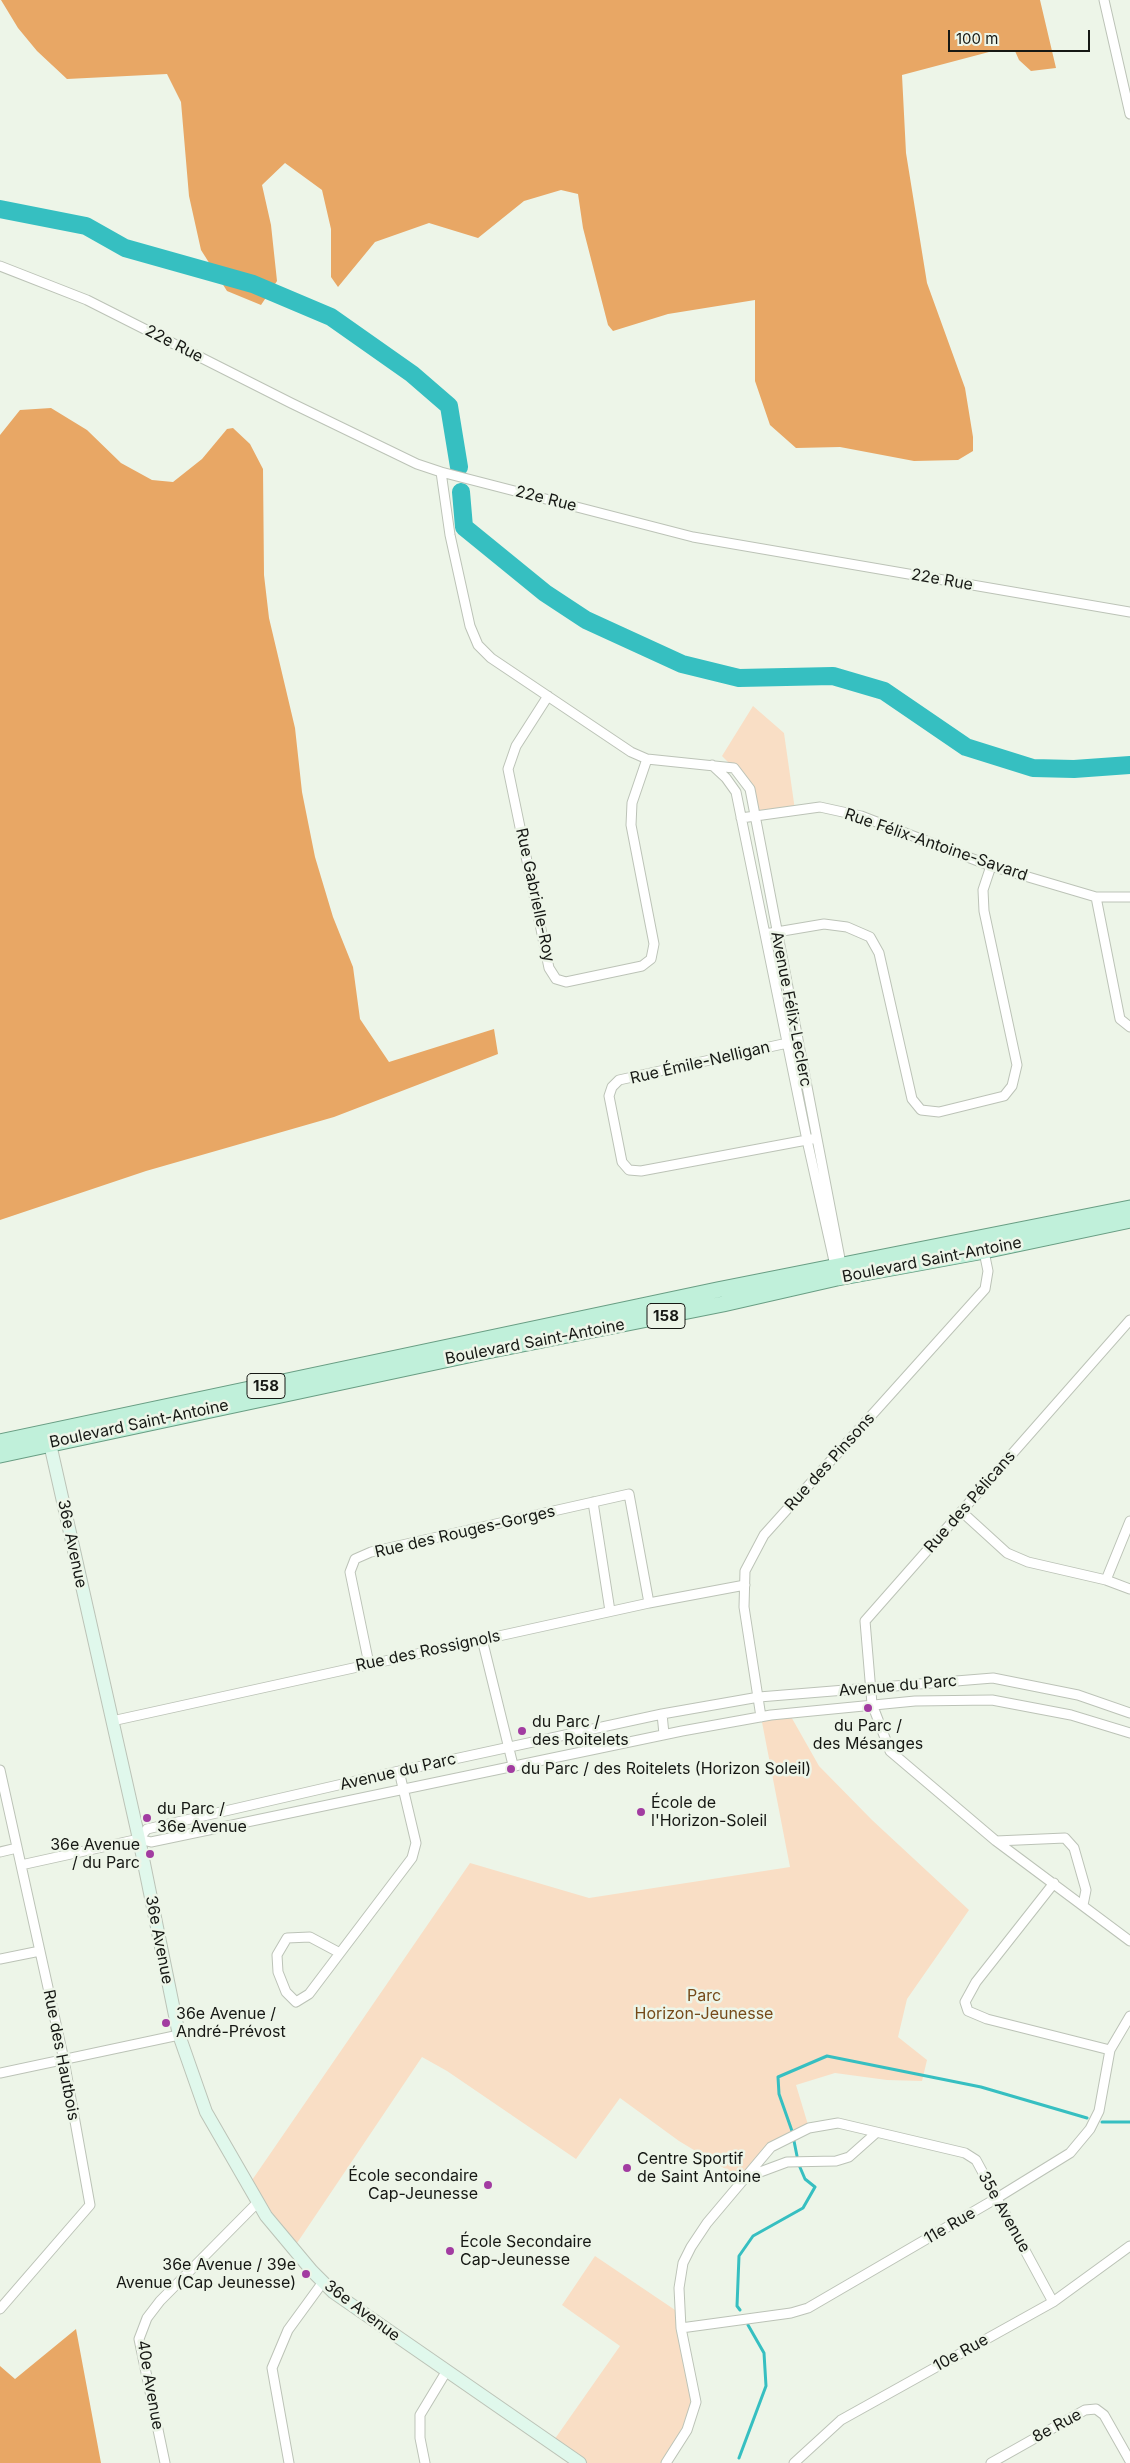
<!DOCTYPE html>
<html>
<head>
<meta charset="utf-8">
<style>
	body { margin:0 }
	#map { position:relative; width:1130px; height:2463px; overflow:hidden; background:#edf5e8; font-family:Inter,sans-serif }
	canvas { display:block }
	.scale { position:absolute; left:948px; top:30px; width:142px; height:22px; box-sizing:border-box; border:2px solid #161814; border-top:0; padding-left:6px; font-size:15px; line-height:18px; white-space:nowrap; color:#161814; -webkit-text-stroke:4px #edf5e8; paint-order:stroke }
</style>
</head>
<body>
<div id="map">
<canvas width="1130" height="2463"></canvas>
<div class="scale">100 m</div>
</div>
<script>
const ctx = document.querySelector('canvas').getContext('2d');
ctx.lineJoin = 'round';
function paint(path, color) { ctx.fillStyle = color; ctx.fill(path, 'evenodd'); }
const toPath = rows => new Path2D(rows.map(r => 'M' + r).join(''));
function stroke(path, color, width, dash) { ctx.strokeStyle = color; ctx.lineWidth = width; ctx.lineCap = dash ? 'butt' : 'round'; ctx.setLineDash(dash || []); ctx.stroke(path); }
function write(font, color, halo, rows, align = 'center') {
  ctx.font = font + ' Inter,sans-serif'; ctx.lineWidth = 5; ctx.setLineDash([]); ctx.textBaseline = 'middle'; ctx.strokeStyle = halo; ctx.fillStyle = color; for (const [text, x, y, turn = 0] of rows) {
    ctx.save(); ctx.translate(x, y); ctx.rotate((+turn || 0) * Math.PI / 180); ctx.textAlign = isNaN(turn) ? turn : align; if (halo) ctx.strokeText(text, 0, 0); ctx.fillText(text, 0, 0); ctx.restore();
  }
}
const green = toPath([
	[753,706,784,733,795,810,754,816,750,788,734,768,722,756],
	[789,1713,819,1766,872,1820,969,1910,907,1999,898,2037,927,2060,922,2081,887,2080,835,2073,796,2085,809,2128,771,2147,742,2179,679,2141,620,2098,576,2159,447,2071,422,2057,293,2249,248,2186,470,1863,589,1898,790,1867,761,1717],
	[595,2256,681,2314,696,2402,687,2430,666,2463,580,2463,552,2443,620,2346,562,2305]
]);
const forest = toPath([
	[1,0,1040,0,1056,68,1031,71,1019,60,1015,51,989,52,902,75,906,153,927,283,965,388,973,437,973,451,958,460,914,461,840,447,796,448,770,425,755,381,755,300,668,314,613,331,608,325,583,228,578,194,561,190,524,201,478,238,429,223,375,242,338,287,331,277,331,229,322,190,285,163,262,185,271,225,277,281,261,305,227,291,201,250,189,196,181,102,167,74,67,79,37,51,18,28],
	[51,408,87,430,121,463,152,480,173,482,202,459,227,429,233,428,250,444,263,469,264,575,269,618,295,728,302,792,315,857,333,917,353,967,360,1019,389,1062,494,1029,498,1054,334,1117,146,1171,0,1220,0,435,20,410],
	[76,2329,101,2463,0,2463,0,2366,15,2379]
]);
const stream = toPath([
	[1102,2122,1130,2122],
	[792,2131,779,2094,778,2077,827,2056,981,2087,1087,2118],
	[794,2141,797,2156],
	[740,2310,737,2306,739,2256,753,2236,803,2208,815,2187,805,2179,799,2165],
	[739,2458,766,2386,764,2353,748,2325]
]);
const river = toPath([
	[0,209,86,226,125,248,253,284,331,317,412,374,449,406,459,467],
	[461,492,464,527,545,593,586,620,682,664,739,678,833,676,884,691,966,747,1033,768,1074,769,1130,765]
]);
const street = toPath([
	[1104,0,1130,114],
	[0,266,87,300,291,403,417,464,441,472,693,537,1130,612],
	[441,472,450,535,470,626,478,645,491,658,631,752,647,759,734,768,750,789,842,1269],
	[548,696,516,746,508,769,549,968,556,979,566,982,642,966,651,959,654,944,631,825,632,803,647,759],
	[712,765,726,778,736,792,807,1140,836,1270],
	[741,818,820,807,861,816,991,866,1096,897,1130,897],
	[1096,897,1120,1019,1130,1027],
	[765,934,824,924,847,927,870,937,879,953,912,1099,921,1110,939,1112,1004,1096,1012,1086,1017,1065,984,911,983,890,991,866],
	[792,1042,619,1080,612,1087,609,1096,622,1162,629,1170,641,1171,812,1139],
	[1130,1320,865,1621,872,1704,890,1751,996,1841,1130,1941],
	[593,1502,610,1611],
	[962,1512,1007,1553,1028,1562,1106,1580,1130,1589],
	[1106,1580,1130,1521],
	[482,1639,513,1765],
	[369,1664,350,1572,355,1559,371,1552,629,1494,649,1603],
	[662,1714,664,1734],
	[761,1717,744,1607,745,1571,764,1535,985,1289,988,1271,983,1247],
	[112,1721,649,1603,745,1585],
	[0,1770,64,2060,90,2205,0,2309],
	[139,1839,147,1829,399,1771,662,1714,759,1697,993,1678,1078,1695,1130,1713],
	[996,1841,1065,1838,1074,1848,1086,1890,1083,1905],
	[0,1852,17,1848],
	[21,1865,139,1839,151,1842,682,1731,771,1715,915,1701,992,1700,1071,1715,1130,1733],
	[1054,1883,976,1982,965,2002,968,2011,987,2019,1110,2050],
	[340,1953,310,1937,287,1938,277,1955,278,1972,286,1992,296,2002,309,1994,340,1953,412,1858,416,1843,399,1771],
	[0,1959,40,1951],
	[0,2073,179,2035],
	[744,2178,787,2162,836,2161,849,2157,876,2133],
	[681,2328,791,2313,808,2308,997,2198,1070,2153,1090,2129,1099,2111,1110,2050,1130,2016],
	[165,2463,139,2339,147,2318,160,2301,258,2202],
	[289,2463,272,2368,288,2330,323,2282],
	[425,2463,420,2438,420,2415,446,2372],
	[666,2463,687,2430,696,2402,681,2328,679,2288,683,2263,691,2247,707,2223,771,2147,809,2128,838,2123,965,2153,976,2160,1053,2302],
	[794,2463,841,2420,1053,2302,1130,2246],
	[991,2463,1085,2410,1096,2409,1104,2415,1130,2461]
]);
const secondary = toPath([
	[48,1435,139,1839,179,2035,206,2112,266,2216,312,2271,333,2292,580,2463]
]);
const primary = toPath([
	[0,1442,717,1290,1130,1208],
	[0,1455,487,1351,723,1304,837,1278,984,1251,1130,1220]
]);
const markers = [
	[868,1708,5,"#a23ca1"],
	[522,1731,5,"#a23ca1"],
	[511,1769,5,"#a23ca1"],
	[641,1812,5,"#a23ca1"],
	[147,1818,5,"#a23ca1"],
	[150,1854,5,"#a23ca1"],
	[166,2023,5,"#a23ca1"],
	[627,2168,5,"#a23ca1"],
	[488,2185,5,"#a23ca1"],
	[450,2251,5,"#a23ca1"],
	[306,2274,5,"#a23ca1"]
];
const shields = [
	[666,1316,38],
	[266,1386,38]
];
const shieldNames = [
	["158",666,1316],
	["158",266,1386]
];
const streetNames = [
	["22e Rue",174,344,27],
	["22e Rue",546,499,14],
	["22e Rue",942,580,10],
	["Rue Félix-Antoine-Savard",936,845,19],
	["Rue Gabrielle-Roy",535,895,78],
	["Avenue Félix-Leclerc",791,1009,79],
	["Rue Émile-Nelligan",700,1063,-13],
	["Boulevard Saint-Antoine",932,1260,-11],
	["Boulevard Saint-Antoine",535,1342,-11],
	["Boulevard Saint-Antoine",139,1424,-12],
	["Rue des Pinsons",830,1462,-48],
	["Rue des Pélicans",970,1502,-49],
	["Rue des Rouges-Gorges",465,1532,-13],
	["36e Avenue",72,1544,78],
	["Rue des Rossignols",428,1651,-12],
	["Avenue du Parc",898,1686,-5],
	["Avenue du Parc",398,1772,-13],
	["36e Avenue",159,1940,79],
	["Rue des Hautbois",61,2055,79],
	["35e Avenue",1004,2212,61],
	["11e Rue",950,2226,-30],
	["36e Avenue",362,2311,37],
	["10e Rue",961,2353,-29],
	["40e Avenue",150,2385,80],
	["8e Rue",1057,2426,-28]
];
const poiNames = [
	["du Parc /",532,1722],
	["des Roitelets",532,1740],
	["du Parc /",868,1726,"center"],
	["des Mésanges",868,1744,"center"],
	["du Parc / des Roitelets (Horizon Soleil)",521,1769],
	["École de",651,1803],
	["l'Horizon-Soleil",651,1821],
	["du Parc /",157,1809],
	["36e Avenue",157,1827],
	["36e Avenue",140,1845,"right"],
	["/ du Parc",140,1863,"right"],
	["36e Avenue /",176,2014],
	["André-Prévost",176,2032],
	["Centre Sportif",637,2159],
	["de Saint Antoine",637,2177],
	["École secondaire",478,2176,"right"],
	["Cap-Jeunesse",478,2194,"right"],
	["École Secondaire",460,2242],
	["Cap-Jeunesse",460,2260],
	["36e Avenue / 39e",296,2265,"right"],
	["Avenue (Cap Jeunesse)",296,2283,"right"]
];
const parkNames = [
	["Parc",704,1996],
	["Horizon-Jeunesse",704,2014]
];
paint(green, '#f9dec5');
paint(forest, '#e8a765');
stroke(stream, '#36bfc1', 3);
stroke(river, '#36bfc1', 18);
stroke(street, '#bcc3b7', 11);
stroke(secondary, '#bcc3b7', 14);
stroke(primary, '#699e84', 17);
stroke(street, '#fff', 9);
stroke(secondary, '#e0f8ec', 12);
stroke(primary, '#c0f0da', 15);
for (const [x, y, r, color] of markers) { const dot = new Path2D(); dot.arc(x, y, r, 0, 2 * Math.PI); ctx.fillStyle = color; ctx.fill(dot); stroke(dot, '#edf5e8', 2); }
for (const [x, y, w] of shields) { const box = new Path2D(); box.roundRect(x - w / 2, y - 12.5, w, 25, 4); ctx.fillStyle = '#edf5e8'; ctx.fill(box); stroke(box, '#161814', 1); }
write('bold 15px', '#161814', null, shieldNames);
write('16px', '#161814', '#edf5e8', streetNames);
write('16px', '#161814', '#edf5e8', poiNames, 'left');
write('16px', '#754a19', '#edf5e8', parkNames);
</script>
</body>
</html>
